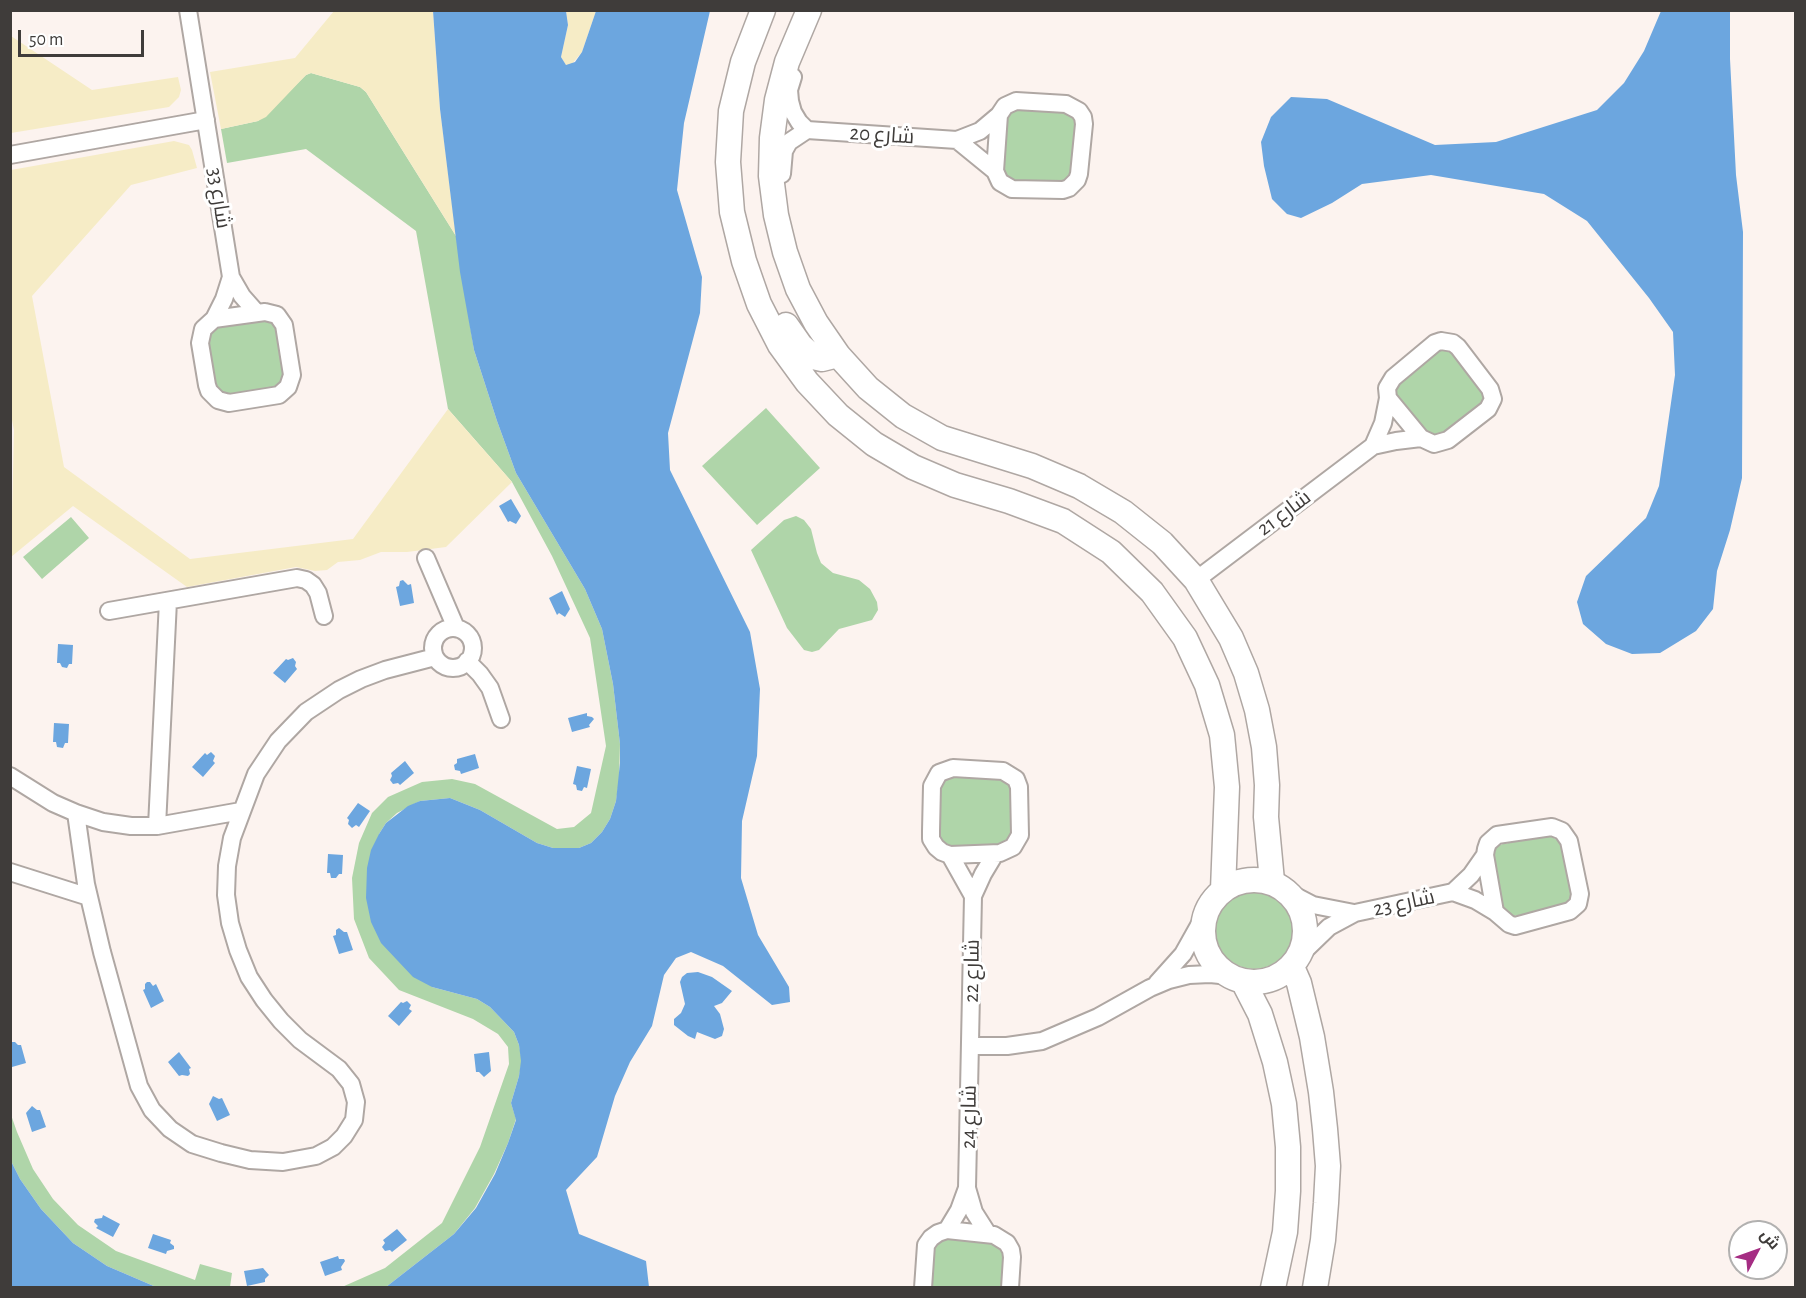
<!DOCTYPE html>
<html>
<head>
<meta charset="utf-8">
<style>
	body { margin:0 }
	#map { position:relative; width:1806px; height:1298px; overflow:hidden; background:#fcf3ef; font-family:"Alegreya Sans",Cairo,sans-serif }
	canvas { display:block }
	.frame { position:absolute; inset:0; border:12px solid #3f3c3a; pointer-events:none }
	.north { position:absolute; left:1728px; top:1220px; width:60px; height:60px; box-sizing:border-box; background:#fff; border:2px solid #b2b1b0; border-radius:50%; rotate:49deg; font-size:16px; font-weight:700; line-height:24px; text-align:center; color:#3f3c3a }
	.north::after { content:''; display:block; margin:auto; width:21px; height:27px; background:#a52d83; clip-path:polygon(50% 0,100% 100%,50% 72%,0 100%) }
	.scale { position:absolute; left:18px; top:30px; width:126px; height:27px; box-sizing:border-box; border:3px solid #3f3c3a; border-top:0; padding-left:8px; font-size:18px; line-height:21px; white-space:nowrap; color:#3f3c3a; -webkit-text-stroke:4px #fff; paint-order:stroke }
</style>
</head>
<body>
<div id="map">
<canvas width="1806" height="1298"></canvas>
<div class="frame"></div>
<div class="north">ش</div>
<div class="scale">50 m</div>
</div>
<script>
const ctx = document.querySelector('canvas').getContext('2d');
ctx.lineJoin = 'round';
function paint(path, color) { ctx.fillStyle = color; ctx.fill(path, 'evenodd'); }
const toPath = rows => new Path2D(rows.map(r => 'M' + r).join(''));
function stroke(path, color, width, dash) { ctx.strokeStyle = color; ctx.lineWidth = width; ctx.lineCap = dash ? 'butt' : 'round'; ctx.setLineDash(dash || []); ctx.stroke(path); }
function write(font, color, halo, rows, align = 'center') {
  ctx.font = font + ' "Alegreya Sans",Cairo,sans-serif'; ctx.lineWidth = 6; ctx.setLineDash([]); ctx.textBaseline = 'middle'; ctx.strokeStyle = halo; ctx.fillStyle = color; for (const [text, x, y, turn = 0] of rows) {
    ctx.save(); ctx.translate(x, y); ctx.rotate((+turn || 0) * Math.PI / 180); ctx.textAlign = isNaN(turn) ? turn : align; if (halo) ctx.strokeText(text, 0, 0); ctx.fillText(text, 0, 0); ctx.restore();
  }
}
const green = toPath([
	[311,73,360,87,366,92,456,236,474,350,497,421,516,473,585,589,602,629,613,684,620,744,619,781,616,801,610,819,602,832,591,843,579,848,553,848,537,843,480,810,450,798,420,801,397,813,386,823,379,834,432,987,477,999,490,1007,514,1032,519,1045,522,1061,519,1076,511,1103,516,1119,508,1143,494,1174,475,1208,454,1234,386,1287,342,1287,385,1268,442,1223,480,1147,509,1064,508,1047,498,1034,473,1019,399,990,369,958,354,919,352,878,359,843,372,813,388,797,422,782,452,779,475,784,557,829,574,827,591,813,606,746,590,638,552,556,512,482,448,409,416,231,306,149,227,163,221,129,258,121,306,75],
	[1021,108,1065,113,1071,115,1076,120,1078,127,1070,180,1058,185,1012,181,1003,173,1005,118,1014,109],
	[265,318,277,323,286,375,280,386,227,397,216,390,207,340,212,327],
	[1440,350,1447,350,1453,354,1483,391,1484,403,1444,438,1432,439,1395,398,1395,385],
	[766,408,820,468,757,525,702,466],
	[796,516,804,520,811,529,817,553,821,563,833,573,859,580,870,589,877,602,878,610,872,620,839,629,819,650,812,652,804,650,787,628,751,550,784,520],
	[71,517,89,538,42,579,23,557],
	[954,776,998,778,1004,779,1009,785,1012,792,1010,839,996,850,944,846,938,836,939,787,947,777],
	[1546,836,1552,837,1559,841,1563,847,1571,894,1570,899,1566,905,1559,907,1514,916,1508,914,1503,910,1492,851,1496,846,1503,844],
	'1215 930a39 39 0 1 1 78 0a39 39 0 1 1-78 0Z',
	[10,1112,17,1132,33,1169,53,1199,78,1225,116,1251,195,1280,200,1264,232,1273,230,1287,156,1287,107,1266,73,1243,41,1209,20,1179,11,1161],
	[947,1238,997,1242,1005,1254,1004,1287,931,1288,932,1249,940,1240]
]);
const sand = toPath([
	[334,11,433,11,440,109,456,236,366,92,360,87,311,73,306,75,266,117,258,121,221,129,210,72,295,58],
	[566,11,596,11,582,52,571,65,566,65,561,57,568,25],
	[11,36,92,90,178,77,181,90,179,97,169,107,11,133],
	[174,141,189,145,192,150,197,168,131,185,32,296,64,467,190,559,353,539,448,409,512,482,446,547,407,552,381,552,360,560,338,562,327,570,315,571,296,567,187,587,73,506,11,557,14,430,10,410,11,170]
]);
const water = toPath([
	[433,11,566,11,568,25,561,57,566,65,575,62,582,52,596,11,710,11,684,123,677,190,702,277,700,313,668,433,670,470,750,632,760,689,757,756,742,821,741,878,758,935,789,987,790,1002,772,1005,723,966,691,952,676,958,664,975,652,1026,630,1062,615,1096,597,1157,566,1190,579,1234,646,1261,649,1287,386,1287,454,1234,476,1208,495,1174,508,1143,516,1120,511,1103,519,1076,521,1061,519,1045,514,1032,490,1007,477,999,432,987,413,977,381,943,371,922,366,898,367,868,371,850,379,834,386,823,408,806,420,801,450,798,480,810,537,843,553,848,579,848,591,843,602,832,610,819,616,801,620,763,620,744,613,684,602,629,585,589,516,473,497,421,474,350,460,272,440,109],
	[1661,11,1730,11,1730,59,1736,175,1743,232,1742,478,1730,530,1717,571,1713,609,1696,631,1660,653,1632,654,1606,644,1583,624,1577,602,1586,576,1646,518,1659,486,1675,375,1673,332,1649,298,1587,221,1544,194,1431,175,1362,184,1332,203,1301,218,1287,214,1272,199,1264,166,1261,142,1271,117,1291,97,1327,99,1435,145,1496,142,1597,110,1624,83,1644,51],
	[511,499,521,516,516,524,510,521,508,522,499,506],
	[403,580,408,585,411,584,414,603,400,606,396,587,399,586,400,581],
	[562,591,570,609,565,617,559,613,557,615,549,598],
	[58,644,73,645,72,664,69,664,67,668,62,667,60,663,57,663],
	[293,658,296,662,295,666,297,669,285,683,273,673,286,659,288,660],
	[587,713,587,716,592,717,594,719,589,725,590,727,572,732,568,718],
	[54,723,69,724,68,743,65,743,63,748,57,747,56,742,53,742],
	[211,752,215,756,213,761,215,763,203,777,192,767,205,753,207,755],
	[475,754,479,768,461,774,460,771,455,770,454,765,457,763,457,759],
	[405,761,414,773,400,785,398,783,393,784,390,780,392,776,391,773],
	[577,766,591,769,587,788,584,787,582,791,577,790,576,785,573,784],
	[358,803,370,811,359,827,356,825,352,828,348,824,349,820,347,818],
	[328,854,343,855,342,874,339,874,336,878,331,878,330,873,327,873],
	[339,928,344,932,347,932,353,950,339,954,333,936,336,935,336,930],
	[698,972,712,977,732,991,722,1003,714,1006,720,1014,724,1029,722,1036,715,1039,697,1032,695,1039,688,1036,674,1025,674,1019,681,1013,685,1004,680,982,682,977,687,973],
	[147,982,150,982,153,986,156,984,164,1001,151,1008,143,990,145,989,145,984],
	[407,1001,411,1005,409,1009,412,1011,399,1026,388,1016,401,1002,403,1003],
	[11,1042,15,1042,18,1045,21,1045,26,1063,12,1067],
	[179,1052,191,1068,189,1069,190,1074,188,1076,182,1075,179,1076,168,1062],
	[489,1052,491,1071,484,1077,479,1072,476,1072,474,1054],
	[213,1096,219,1099,222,1098,230,1115,217,1121,209,1104],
	[32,1106,37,1110,40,1110,46,1127,32,1132,26,1113],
	[11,1161,20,1179,41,1209,73,1243,107,1266,156,1287,11,1287],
	[103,1215,120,1224,113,1237,96,1228,98,1226,94,1222,95,1219,102,1218],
	[397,1229,407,1240,392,1252,390,1250,385,1251,382,1247,385,1243,383,1240],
	[153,1234,171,1240,170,1243,174,1246,174,1249,167,1251,166,1254,148,1248],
	[338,1256,339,1259,344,1259,345,1261,341,1267,342,1270,325,1276,320,1262],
	[263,1268,269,1275,265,1279,265,1282,247,1286,244,1271]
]);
const street = toPath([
	[188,10,231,277,242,296,257,313],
	[793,77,789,90,790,101,793,112,799,122,807,130],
	[1016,101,1066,104,1079,111,1083,117,1084,124,1079,174,1077,180,1069,188,1063,190,1012,189,1000,182,995,171,999,115,1005,106,1016,101],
	[957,140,995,171],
	[10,155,206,120],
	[782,174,784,151,789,142,807,130,957,140,980,131,999,115],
	[265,312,277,315,284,325,292,375,288,387,279,395,229,403,218,400,209,391,207,385,200,343,203,329,214,319,265,312],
	[214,319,224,299,231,277],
	[1441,341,1453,343,1458,347,1490,389,1493,399,1488,409,1448,440,1434,444,1421,438,1388,398,1387,388,1393,378,1435,343,1441,341],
	[1373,446,1383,423,1388,398],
	[426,558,456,628],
	[1196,580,1373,446,1396,441,1421,438],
	[109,611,297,578,306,580,313,585,318,593,324,616],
	'433 648a20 20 0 1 1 40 0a20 20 0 1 1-40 0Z',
	[467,661,480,674,490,688,501,719],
	[953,768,1003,771,1016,779,1019,787,1020,835,1013,847,1000,853,950,855,942,852,936,847,931,839,931,831,932,786,939,773,953,768],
	[10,776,53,803,76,813,103,822,131,826,157,826,241,811],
	[76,813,86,884,102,952,139,1086,152,1110,170,1129,192,1144,221,1153,250,1160,283,1162,316,1156,333,1147,344,1136,354,1120,356,1102,351,1084,339,1069,300,1040,281,1021,264,1000,249,977,238,950,230,923,226,895,227,866,232,838,256,774,278,741,306,712,339,690,361,679,385,670,435,657],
	[157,826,168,601],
	[1552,827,1562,831,1569,841,1580,894,1578,904,1570,911,1515,926,1509,924,1495,912,1485,855,1486,849,1488,843,1497,835,1552,827],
	[950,855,973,896],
	[10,872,89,897],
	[1288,892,1313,905,1354,913],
	[1453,892,1475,900,1495,912],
	[1301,954,1329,927,1355,913,1453,892,1471,875,1485,855],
	[1157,983,1183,954,1206,913],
	[971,1046,1007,1046,1042,1041,1098,1017,1150,988,1169,980,1189,975,1210,974,1230,976],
	[947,1230,959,1210,967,1188],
	[988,1234,974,1212,967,1188,973,896,983,874,995,854],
	[923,1288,926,1245,931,1238,938,1233,947,1230,994,1235,1007,1243,1011,1250,1012,1257,1010,1288]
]);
const secondary = toPath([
	[763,10,743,62,731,111,728,162,732,212,744,261,759,304,780,345,807,382,838,415,874,444,913,467,955,485,1009,501,1063,521,1111,552,1152,592,1185,638,1207,685,1222,735,1227,787,1223,890],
	[809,10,787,62,777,100,772,138,771,176,776,215,785,252,798,289,816,323,838,355,868,388,903,416,942,438,1032,466,1079,486,1123,512,1162,543,1196,580,1231,638,1246,673,1257,710,1264,747,1267,785,1266,817,1272,881],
	[786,325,800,345,813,357,822,359,838,355],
	'1203 931a51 51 0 1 1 102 0a51 51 0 1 1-102 0Z',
	[1292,967,1299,983,1312,1037,1321,1092,1325,1129,1328,1166,1326,1203,1323,1240,1315,1288],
	[1243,981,1260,1014,1275,1062,1284,1104,1288,1147,1288,1191,1285,1232,1273,1288]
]);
const streetNames = [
	["شارع 20",882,135,4],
	["شارع 33",219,198,81],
	["شارع 21",1284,513,-37],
	["شارع 23",1404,903,-12],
	["شارع 22",972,971,-89],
	["شارع 24",969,1117,-89]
];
paint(green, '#afd5a9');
paint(sand, '#f6ecc6');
paint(water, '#6ca6df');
stroke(street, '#afa7a3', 20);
stroke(secondary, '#afa7a3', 27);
stroke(street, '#fff', 16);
stroke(secondary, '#fff', 24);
write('21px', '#3f3c3a', '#fff', streetNames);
</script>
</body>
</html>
